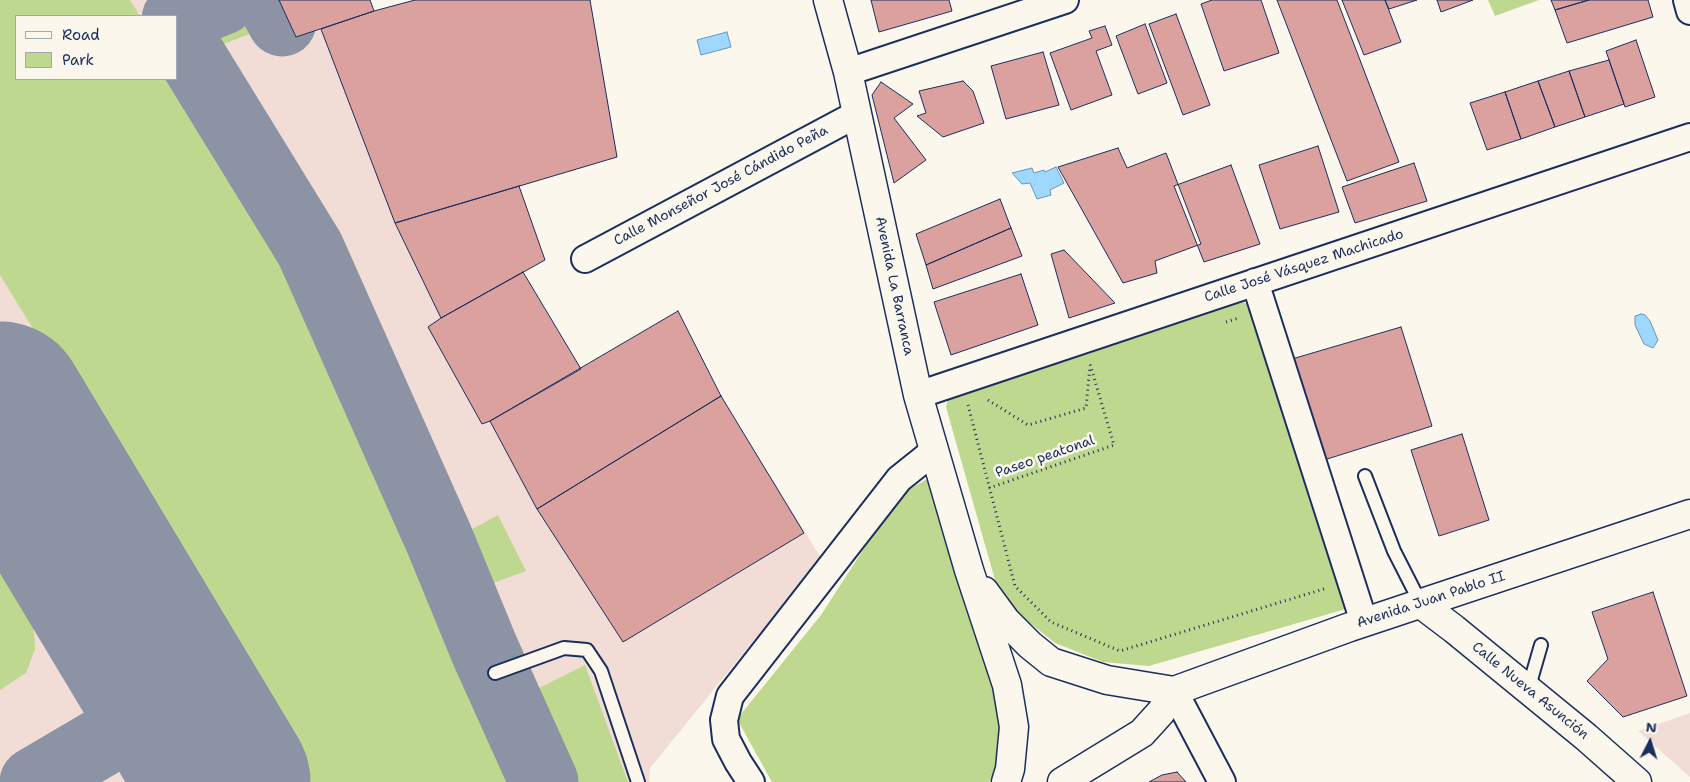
<!DOCTYPE html>
<html>
<head>
<meta charset="utf-8">
<style>
	body { margin:0 }
	#map { position:relative; width:1690px; height:782px; overflow:hidden; background:#fbf7ec; font-family:"Shantell Sans",sans-serif }
	canvas { display:block }
	.legend { position:absolute; left:15px; top:15px; width:162px; height:65px; box-sizing:border-box; background:#fbf7ec; border:1px solid #a1a7b3; margin:0; padding:6px 9px; list-style:none; font-size:15px; color:#1b2f5e }
	.legend li { display:flex; align-items:center; gap:10px; height:25px }
	.legend b { width:25px; border:1px solid #a1a7b3 }
	.north { position:absolute; left:1625px; top:717px; width:50px; height:50px; -webkit-text-stroke:4px #fbf7ec; paint-order:stroke; rotate:5deg; font-size:14px; font-weight:700; line-height:20px; text-align:center; color:#1b2f5e }
	.north::after { content:''; display:block; margin:auto; width:18px; height:22px; background:#1b2f5e; clip-path:polygon(50% 0,100% 100%,50% 72%,0 100%) }
</style>
</head>
<body>
<div id="map">
<canvas width="1690" height="782"></canvas>
<ul class="legend">
<li><b style="height:6px;background:#fbf7ec"></b>Road</li>
<li><b style="height:14px;background:#bfd88f"></b>Park</li>
</ul>
<div class="north">N</div>
</div>
<script>
const ctx = document.querySelector('canvas').getContext('2d');
ctx.lineJoin = 'round';
function paint(path, color) { ctx.fillStyle = color; ctx.fill(path, 'evenodd'); }
const toPath = rows => new Path2D(rows.map(r => 'M' + r).join(''));
function stroke(path, color, width, dash) { ctx.strokeStyle = color; ctx.lineWidth = width; ctx.lineCap = dash ? 'butt' : 'round'; ctx.setLineDash(dash || []); ctx.stroke(path); }
function write(font, color, halo, rows, align = 'center') {
  ctx.font = font + ' "Shantell Sans",sans-serif'; ctx.lineWidth = 5; ctx.setLineDash([]); ctx.textBaseline = 'middle'; ctx.strokeStyle = halo; ctx.fillStyle = color; for (const [text, x, y, turn = 0] of rows) {
    ctx.save(); ctx.translate(x, y); ctx.rotate((+turn || 0) * Math.PI / 180); ctx.textAlign = isNaN(turn) ? turn : align; if (halo) ctx.strokeText(text, 0, 0); ctx.fillText(text, 0, 0); ctx.restore();
  }
}
const built = toPath([
	[0,0,370,0,374,11,415,0,590,0,617,157,519,186,545,260,523,273,581,369,678,311,721,396,821,558,650,768,649,782,0,782],
	[16,16,176,16,176,79,16,79],
	[1690,713,1690,777,1638,731]
]);
const green = toPath([
	[0,0,130,0,140,16,16,16,16,79,176,79,176,75,246,189,308,297,330,354,521,782,311,782,0,275],
	[180,0,212,0,203,5,185,8],
	[257,0,266,0,279,23,218,46,207,29,209,15,226,7,230,12],
	[1488,0,1539,0,1495,16],
	[1235,299,1250,305,1346,609,1149,666,1103,662,1055,643,1010,607,995,580,946,407,948,399],
	[927,479,978,630,1001,722,995,771,989,782,772,782,737,719,821,615,898,496],
	[498,515,526,571,477,589,454,539],
	[0,558,33,613,35,649,26,673,0,690],
	[585,665,628,782,569,782,529,693]
]);
const water = toPath([
	[727,32,731,47,701,55,697,40,727,32],
	[1056,167,1064,183,1050,190,1051,195,1037,199,1030,183,1022,184,1012,173,1032,168,1034,173,1044,170,1045,172,1056,167],
	[1641,314,1645,315,1650,321,1658,340,1653,348,1644,344,1635,325,1635,316,1641,314]
]);
const taxiway = toPath([
	[270,0,282,22],
	[176,19,223,0],
	[176,31,310,249,439,539,485,651,544,782],
	[34,782,175,699]
]);
const runway = toPath([
	[0,407,225,782]
]);
const building = toPath([
	[279,0,370,0,374,11,296,37,279,0],
	[415,0,590,0,617,157,395,223,321,29,374,11,415,0],
	[871,0,949,0,952,11,879,32,871,0],
	[1212,0,1261,0,1279,53,1224,71,1201,4,1212,0],
	[1277,0,1337,0,1399,162,1347,181,1277,0],
	[1342,0,1385,0,1401,42,1364,55,1342,0],
	[1385,0,1417,0,1389,9,1385,0],
	[1437,0,1473,0,1441,12,1437,0],
	[1551,0,1589,0,1555,10,1551,0],
	[1589,0,1648,0,1653,17,1567,43,1555,10,1589,0],
	[1176,14,1210,105,1183,115,1149,24,1176,14],
	[1145,24,1167,83,1138,94,1116,36,1145,24],
	[1105,26,1112,45,1096,51,1112,95,1071,110,1050,53,1092,38,1089,31,1105,26],
	[1636,40,1655,97,1625,107,1606,51,1636,40],
	[1043,52,1059,105,1006,119,991,66,1043,52],
	[1609,60,1624,104,1585,117,1569,71,1609,60],
	[1569,71,1585,117,1555,127,1538,81,1569,71],
	[963,81,973,91,984,123,943,137,917,116,926,113,919,91,963,81],
	[1538,81,1555,127,1521,139,1505,92,1538,81],
	[881,82,913,104,894,118,926,160,894,183,872,95,881,82],
	[1505,92,1521,139,1487,150,1470,103,1505,92],
	[1318,146,1339,212,1280,229,1259,165,1318,146],
	[1118,148,1127,168,1166,153,1201,244,1155,261,1157,273,1123,283,1058,167,1118,148],
	[1414,163,1427,201,1355,223,1342,187,1414,163],
	[1231,165,1260,244,1204,262,1174,186,1231,165],
	[519,186,545,260,441,318,395,223,519,186],
	[1000,199,1011,228,926,265,916,234,1000,199],
	[1011,228,1022,256,933,289,926,265,1011,228],
	[1064,250,1115,303,1069,318,1051,254,1064,250],
	[523,272,581,369,490,421,482,424,428,327,441,318,523,272],
	[1021,274,1038,325,951,355,934,302,1021,274],
	[678,311,721,396,537,509,490,421,678,311],
	[1401,327,1432,426,1324,460,1292,359,1401,327],
	[721,396,804,533,623,642,537,509,721,396],
	[1462,434,1489,520,1439,536,1411,450,1462,434],
	[1653,592,1687,696,1623,717,1587,681,1608,659,1592,612,1653,592],
	[1177,772,1186,782,1149,782,1162,775,1177,772]
]);
const path = toPath([
	[1226,322,1239,318],
	[988,400,1028,425,1086,408,1090,366],
	[968,405,1015,586,1051,622,1120,651,1327,588],
	[989,488,1114,445,1090,364]
]);
const lane = toPath([
	[1365,476,1394,551,1421,604],
	[495,673,564,648,587,650,601,671,638,782],
	[1528,690,1541,645]
]);
const street = toPath([
	[1687,0,1690,11],
	[848,72,1065,0],
	[585,259,857,114],
	[1255,282,1364,622],
	[918,395,1690,137],
	[1174,691,1222,782],
	[751,782,738,762,726,739,724,720,730,696,899,479,934,451]
]);
const secondary = toPath([
	[828,0,848,72,918,395,969,570,1007,685,1014,727,1010,769,1006,782],
	[984,591,1006,621,1030,645,1051,662,1107,680,1174,691,1350,627,1690,514],
	[1421,604,1454,629,1586,737,1637,782],
	[1062,782,1142,733,1161,712,1174,691]
]);
const streetNames = [
	["Calle Monseñor José Cándido Peña",721,186,-28],
	["Calle José Vásquez Machicado",1304,266,-18],
	["Avenida La Barranca",894,286,78],
	["Paseo peatonal",1045,457,-19],
	["Avenida Juan Pablo II",1431,600,-18],
	["Calle Nueva Asunción",1530,691,39]
];
paint(built, '#f1ddd5');
paint(green, '#bfd88f');
paint(water, '#9ed8fe');
stroke(water, '#6a94be', 1);
stroke(taxiway, '#8b93a5', 69);
stroke(runway, '#8b93a5', 171);
paint(building, '#dba19f');
stroke(building, '#1b2f5e', 1);
stroke(lane, '#1b2f5e', 16);
stroke(street, '#1b2f5e', 30);
stroke(secondary, '#1b2f5e', 31);
stroke(path, '#1b2f5e', 3, [1, 4]);
stroke(lane, '#fbf7ec', 12);
stroke(street, '#fbf7ec', 26);
stroke(secondary, '#fbf7ec', 28);
write('14px', '#1b2f5e', '#fbf7ec', streetNames);
</script>
</body>
</html>
